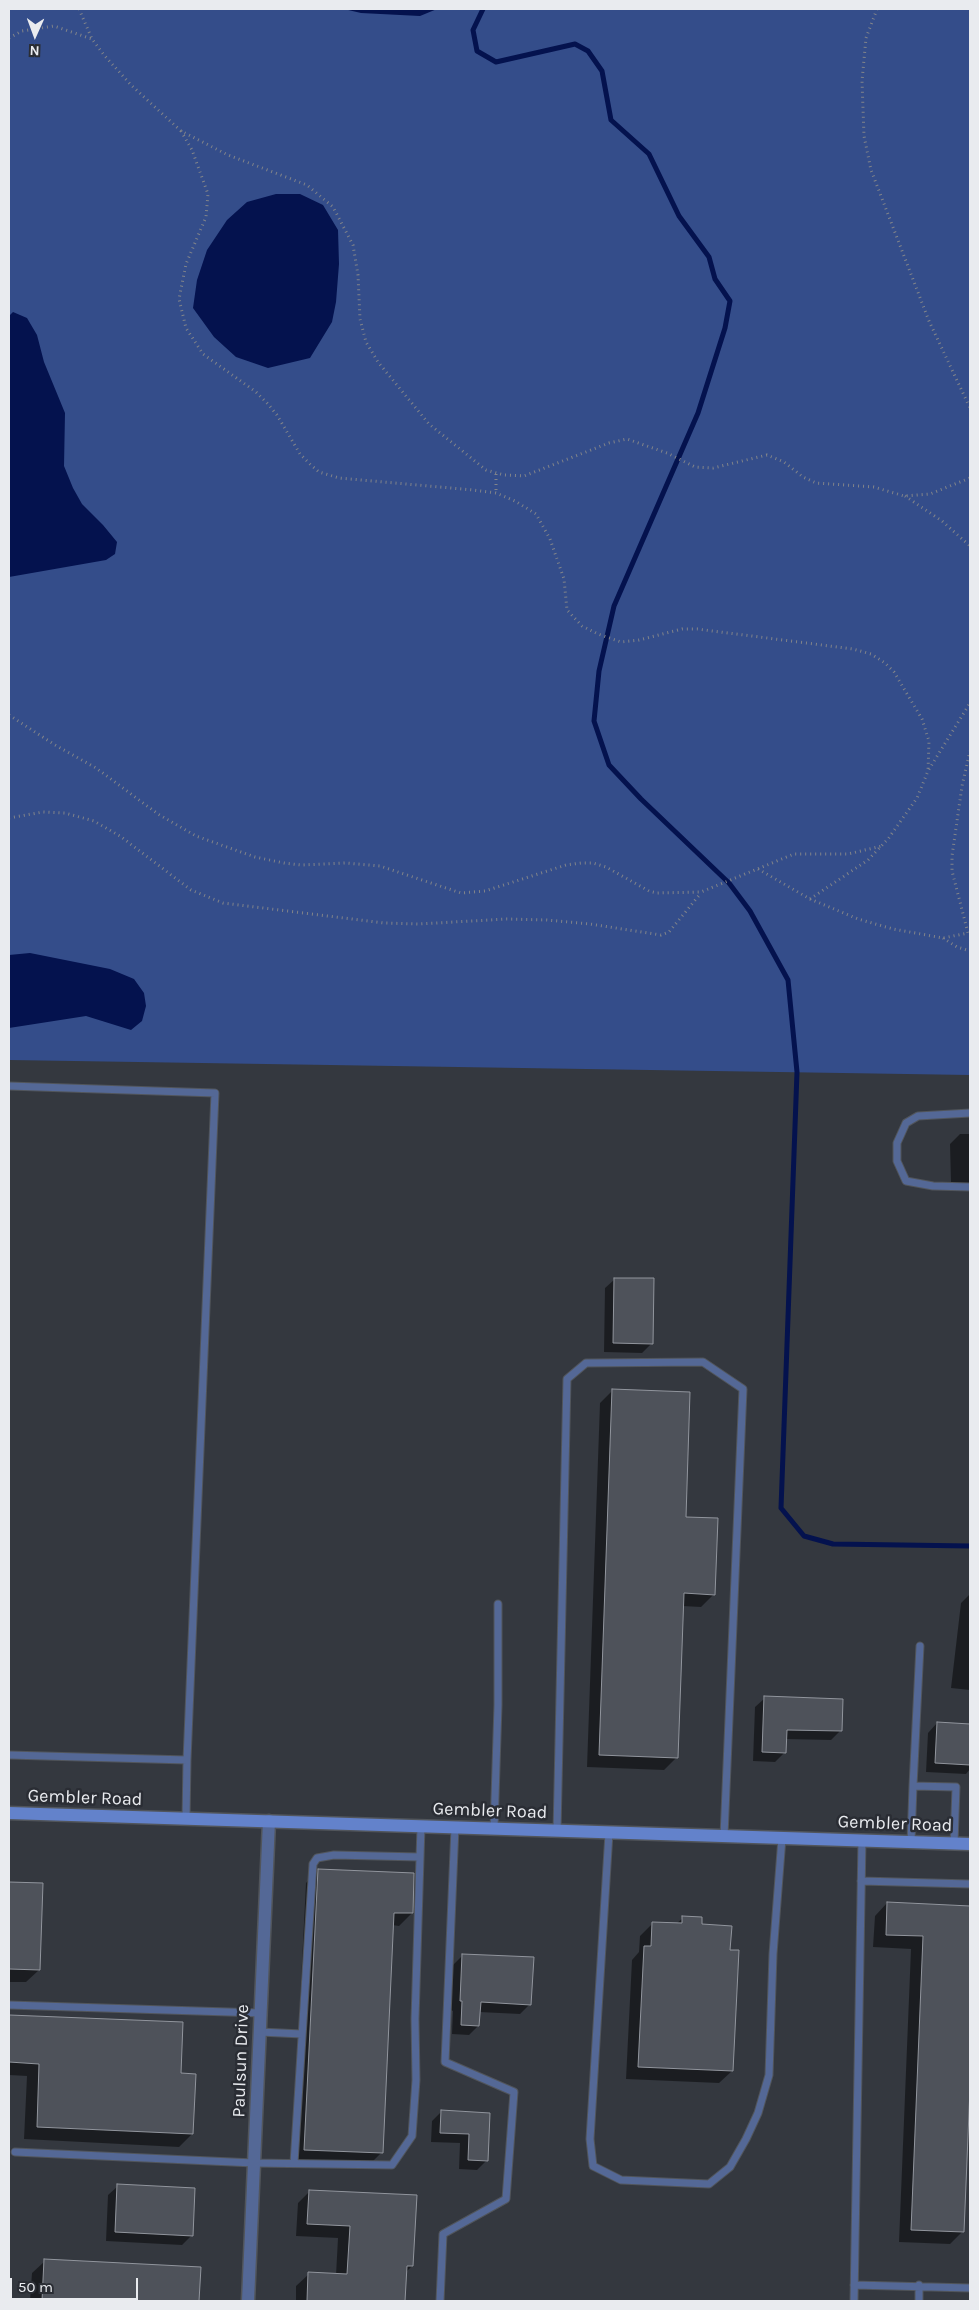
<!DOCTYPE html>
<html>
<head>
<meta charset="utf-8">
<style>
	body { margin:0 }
	#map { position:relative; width:979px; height:2310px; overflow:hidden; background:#34383f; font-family:Karla,sans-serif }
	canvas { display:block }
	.frame { position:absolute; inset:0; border:10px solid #e9ebef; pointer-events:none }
	.north { position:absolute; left:10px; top:10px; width:50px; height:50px; -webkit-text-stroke:4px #2a2d34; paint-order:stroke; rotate:182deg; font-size:14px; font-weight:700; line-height:20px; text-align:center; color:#e9ebef }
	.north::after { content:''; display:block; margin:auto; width:18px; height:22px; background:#e9ebef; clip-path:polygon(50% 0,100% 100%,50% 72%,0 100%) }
	.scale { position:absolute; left:10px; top:2278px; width:128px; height:22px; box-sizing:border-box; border:2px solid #e9ebef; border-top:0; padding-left:6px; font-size:15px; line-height:18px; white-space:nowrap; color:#e9ebef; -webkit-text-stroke:4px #2a2d34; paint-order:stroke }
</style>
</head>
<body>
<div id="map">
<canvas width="979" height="2310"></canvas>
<div class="frame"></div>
<div class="north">N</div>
<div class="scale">50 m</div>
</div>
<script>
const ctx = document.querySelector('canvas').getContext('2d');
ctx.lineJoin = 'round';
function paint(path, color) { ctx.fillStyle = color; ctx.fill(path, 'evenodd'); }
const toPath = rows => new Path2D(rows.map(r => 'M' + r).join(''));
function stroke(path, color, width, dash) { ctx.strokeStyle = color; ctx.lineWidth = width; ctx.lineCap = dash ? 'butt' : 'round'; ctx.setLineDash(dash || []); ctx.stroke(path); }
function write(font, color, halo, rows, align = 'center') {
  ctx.font = font + ' Karla,sans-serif'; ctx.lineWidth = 5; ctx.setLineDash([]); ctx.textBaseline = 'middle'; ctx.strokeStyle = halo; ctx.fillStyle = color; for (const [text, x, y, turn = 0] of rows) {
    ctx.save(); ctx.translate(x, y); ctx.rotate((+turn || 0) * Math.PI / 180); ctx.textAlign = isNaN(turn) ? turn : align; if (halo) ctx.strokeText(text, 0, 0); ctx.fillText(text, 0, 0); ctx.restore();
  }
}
const green = toPath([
	[9,9,970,9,970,1075,9,1060]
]);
const water = toPath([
	[344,9,437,9,420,16,361,13],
	[276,194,300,194,323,205,338,230,339,264,336,302,332,322,310,358,268,368,236,357,214,337,193,308,197,280,207,250,227,220,247,202],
	[13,312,27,318,37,335,44,362,65,413,64,466,73,488,82,504,103,525,117,542,115,554,106,560,9,577,9,316],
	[30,953,110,969,134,979,144,993,146,1006,142,1021,131,1030,86,1016,9,1028,9,955]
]);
const shadow = toPath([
	[960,1134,970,1134,970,1183,951,1183,950,1144],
	[615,1279,652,1343,642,1353,604,1352,605,1288],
	[612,1391,685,1518,714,1594,701,1607,682,1606,677,1757,664,1770,587,1767,600,1403],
	[970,1594,970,1690,951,1688,961,1603],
	[765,1698,840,1731,831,1740,785,1739,784,1753,775,1762,753,1761,755,1707],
	[937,1723,970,1725,970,1769,966,1774,926,1772,928,1733],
	[318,1870,412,1913,399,1926,392,1925,381,2153,369,2165,292,2162,306,1883],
	[9,1883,42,1885,39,1970,26,1982,9,1982],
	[887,1903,970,1907,970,2055,963,2231,950,2244,899,2242,911,1949,873,1947,875,1916],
	[683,1918,700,1926,729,1951,732,2071,719,2083,626,2079,632,1960,639,1952,640,1936,653,1923,676,1924],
	[463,1955,530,2004,520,2014,479,2012,478,2026,469,2035,452,2034,453,2011,451,2010,453,1965],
	[9,2016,182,2023,180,2074,192,2134,179,2147,24,2139,27,2076,9,2075],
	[441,2112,489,2114,487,2160,477,2170,459,2169,460,2143,431,2142,432,2121],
	[118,2186,192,2235,182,2245,106,2241,108,2195],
	[310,2191,412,2266,405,2273,404,2301,296,2301,296,2286,309,2274,336,2275,338,2238,296,2236,298,2203],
	[45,2261,200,2268,198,2301,30,2301,32,2273]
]);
const stream = toPath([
	[483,9,473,30,477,51,496,62,575,44,588,51,602,71,611,120,649,154,679,216,709,257,715,279,730,301,725,328,698,413,614,606,599,671,594,721,609,765,641,799,729,883,750,911,788,980,797,1072,781,1508,804,1536,833,1544,970,1546]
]);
const building = toPath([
	[614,1278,654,1278,653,1344,613,1343,614,1278],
	[612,1389,690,1392,686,1517,718,1518,715,1595,684,1593,678,1758,599,1755,612,1389],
	[764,1696,843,1699,842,1731,787,1730,786,1753,762,1752,764,1696],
	[937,1722,970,1724,970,1765,935,1763,937,1722],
	[318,1869,414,1873,413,1913,394,1913,383,2153,304,2150,318,1869],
	[9,1882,43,1883,40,1970,9,1969,9,1882],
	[887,1902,970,1906,970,2088,964,2232,911,2230,923,1936,886,1935,887,1902],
	[682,1916,702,1917,702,1924,732,1926,730,1950,739,1950,733,2071,638,2067,644,1946,651,1946,652,1922,682,1923,682,1916],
	[462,1954,534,1957,531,2005,481,2002,479,2026,461,2025,462,2001,460,2001,462,1954],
	[9,2015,183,2022,181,2073,196,2074,193,2134,37,2127,39,2064,9,2062,9,2015],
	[441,2110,490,2113,488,2161,468,2160,469,2134,440,2133,441,2110],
	[117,2184,195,2188,193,2236,115,2232,117,2184],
	[309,2190,417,2195,413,2266,407,2266,405,2301,307,2301,308,2272,347,2274,350,2226,307,2224,309,2190],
	[44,2259,201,2267,199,2301,42,2301,44,2259]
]);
const path = toPath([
	[79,9,92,39,104,55,131,85,181,131,228,155,307,185,333,207,353,245,358,275,360,319,366,342,378,362,429,424,486,470,504,475,524,476,609,443,627,439,667,453,695,467,713,468,767,455,784,462,803,477,816,483,874,487,904,496,930,494,970,478],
	[877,9,866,38,862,81,864,136,871,170,929,321,970,408],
	[9,38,22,31,54,26,92,39],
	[181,131,192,150,208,194,206,217,186,264,179,299,186,328,203,354,256,392,268,404,277,415,300,454,310,464,319,472,339,478,473,490,496,493,515,501,536,514,550,539,564,579,567,610,582,626,598,634,621,642,639,640,682,629,697,629,853,649,871,654,885,663,894,672,922,719,929,741,928,771],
	[496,474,496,493],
	[905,496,942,521,970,546],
	[9,715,55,745,96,768,158,814,196,836,255,857,284,863,301,865,346,863,380,866,461,893,485,891,566,865,581,863,593,863,606,867,649,891,657,893,701,892,794,854,848,854,882,846],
	[9,818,43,812,65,813,94,821,120,836,191,890,223,903,384,923,418,924,507,919,547,920,590,924,661,935,669,932,701,893],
	[758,869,810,899,858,919,893,929,943,938,968,933,952,871,952,856,962,786,970,751],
	[810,899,868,860,888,839,917,798,928,771,970,703],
	[943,938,957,947,970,951]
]);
const lane = toPath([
	[9,1086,215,1093,187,1760],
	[970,1113,918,1116,906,1123,897,1143,897,1161,906,1181,933,1186,970,1187],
	[9,1755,187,1760,186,1819],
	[913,1786,920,1646],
	[494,1829,498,1705,498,1604],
	[557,1831,567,1379,586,1363,703,1362,743,1389,724,1836],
	[609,1833,590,2139,593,2166,621,2180,709,2184,730,2167,746,2139,758,2113,769,2075,773,1954,782,1838],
	[911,1842,913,1786,956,1787,954,1844],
	[861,1881,970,1884],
	[9,2005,260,2013],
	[260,2032,302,2034],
	[15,2152,254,2163,392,2165,412,2136,416,2080,415,2019,421,1826],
	[294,2163,313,1864,317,1858,334,1855,420,1857],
	[854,2285,970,2288],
	[440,2301,443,2234,506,2199,514,2092,445,2062,455,1827],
	[854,2301,862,1840],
	[919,2301,919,2285]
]);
const street = toPath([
	[248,2301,269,1821]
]);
const secondary = toPath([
	[9,1813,970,1844]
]);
const streetNames = [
	["Gembler Road",85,1798,2],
	["Gembler Road",490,1811,2],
	["Gembler Road",895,1824,2],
	["Paulsun Drive",241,2061,-88]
];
paint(green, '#344d8a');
paint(water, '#04124e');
paint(shadow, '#0007');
stroke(stream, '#04124e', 5);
paint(building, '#4e525a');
stroke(building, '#91959d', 1);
stroke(lane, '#51555b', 9);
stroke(street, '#51555b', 15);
stroke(secondary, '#51555b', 15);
stroke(path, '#81848a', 3, [1, 4]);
stroke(lane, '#546896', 7);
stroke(street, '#546896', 12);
stroke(secondary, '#6382cb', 12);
write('18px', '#e9ebef', '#2a2d34', streetNames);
</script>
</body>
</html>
